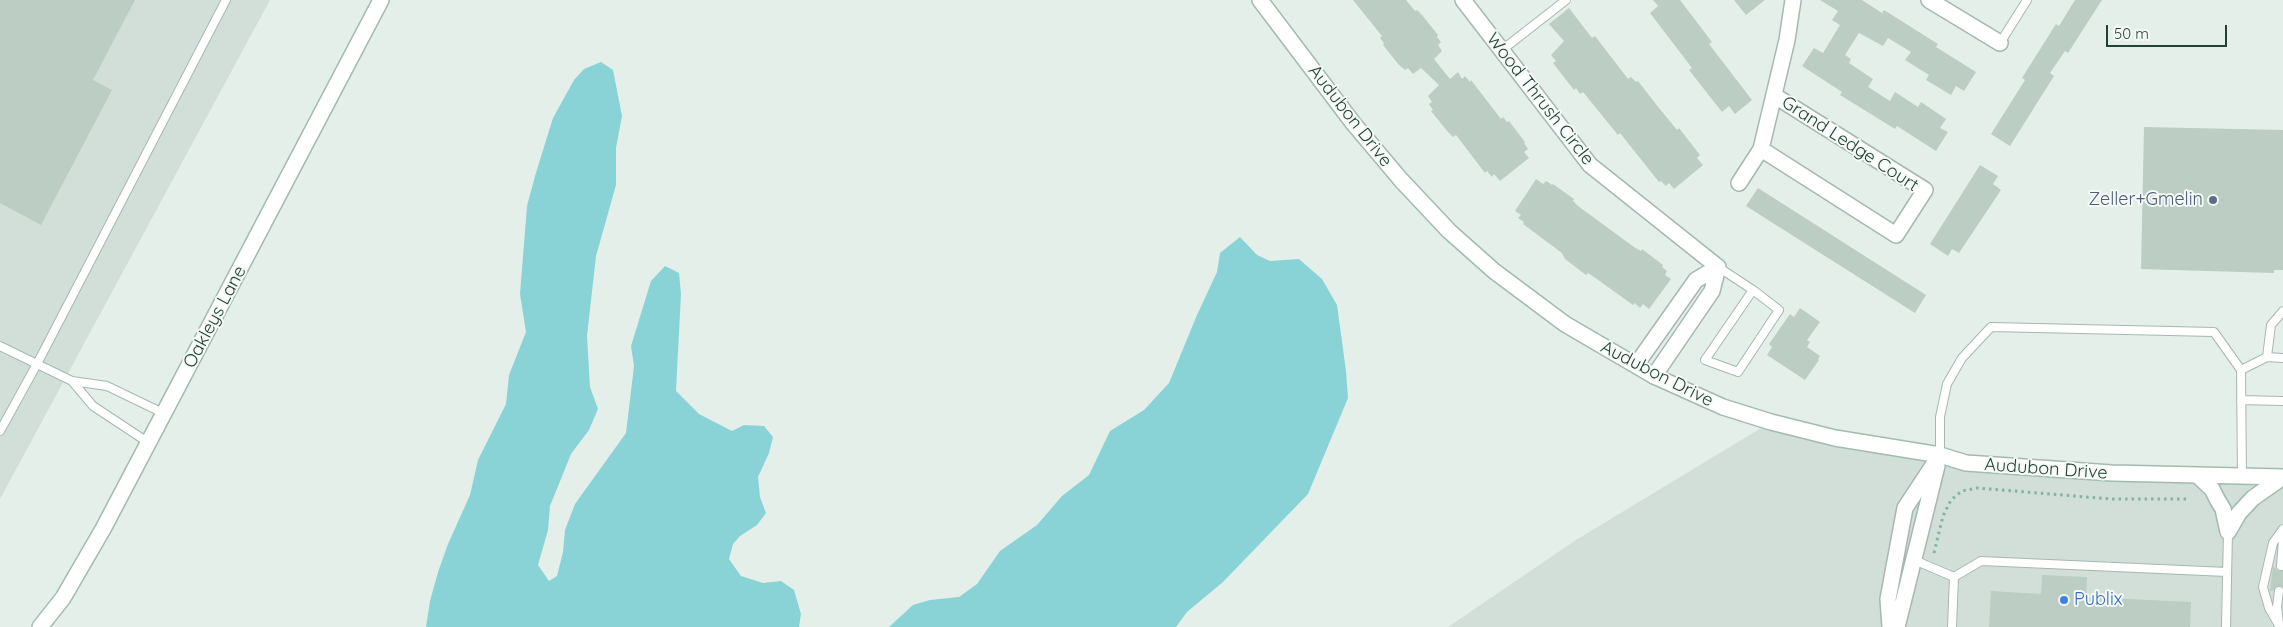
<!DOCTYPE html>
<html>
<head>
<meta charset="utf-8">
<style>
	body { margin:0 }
	#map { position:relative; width:2283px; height:627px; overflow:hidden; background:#e4efe9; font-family:Quicksand,sans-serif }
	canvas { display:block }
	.scale { position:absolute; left:2106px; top:25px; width:121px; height:22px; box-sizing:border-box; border:2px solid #224236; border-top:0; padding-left:6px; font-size:15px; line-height:18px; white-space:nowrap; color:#224236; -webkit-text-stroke:4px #f5faf7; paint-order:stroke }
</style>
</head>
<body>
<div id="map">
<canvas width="2283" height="627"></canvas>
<div class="scale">50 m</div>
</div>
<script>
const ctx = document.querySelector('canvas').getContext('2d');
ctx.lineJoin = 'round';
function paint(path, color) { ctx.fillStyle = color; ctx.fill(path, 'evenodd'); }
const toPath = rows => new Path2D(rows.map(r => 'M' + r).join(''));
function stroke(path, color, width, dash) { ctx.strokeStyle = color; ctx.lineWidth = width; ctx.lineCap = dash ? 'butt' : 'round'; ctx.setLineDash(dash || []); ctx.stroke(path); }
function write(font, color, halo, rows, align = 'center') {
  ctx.font = font + ' Quicksand,sans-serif'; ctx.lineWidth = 4; ctx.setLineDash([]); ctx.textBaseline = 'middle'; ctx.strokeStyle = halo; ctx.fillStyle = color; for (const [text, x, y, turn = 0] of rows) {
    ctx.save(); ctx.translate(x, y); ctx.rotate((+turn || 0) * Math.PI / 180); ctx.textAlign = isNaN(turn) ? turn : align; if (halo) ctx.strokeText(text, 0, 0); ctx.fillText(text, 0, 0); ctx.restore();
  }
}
const built = toPath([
	[0,0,270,0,0,499],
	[1771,422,1940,455,2283,477,2283,627,1448,627,1576,540]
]);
const water = toPath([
	[601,62,613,70,622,116,616,148,616,185,596,256,587,336,590,387,598,409,589,430,571,454,550,506,548,530,538,565,549,581,557,576,563,552,565,530,575,504,626,433,634,366,631,346,651,281,665,266,679,273,681,294,676,391,699,414,732,431,744,425,764,426,773,437,769,453,758,477,760,497,766,513,757,525,740,536,733,544,729,559,741,576,763,583,781,581,794,590,801,614,799,627,426,627,430,601,438,572,448,544,470,495,478,460,506,404,509,375,526,332,520,294,527,206,535,176,553,118,574,80,584,69],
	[1240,237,1257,255,1270,261,1299,259,1322,279,1337,305,1346,371,1348,398,1308,494,1223,582,1187,612,1176,627,889,627,913,605,930,600,959,597,977,584,1000,551,1037,525,1062,496,1089,475,1110,431,1144,410,1169,383,1197,315,1217,272,1220,253]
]);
const building = toPath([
	[0,0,135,0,93,80,112,90,41,225,0,203],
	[1353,0,1406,0,1415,11,1417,10,1422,15,1438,35,1437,37,1441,42,1438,45,1442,51,1434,59,1450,79,1458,72,1462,79,1465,76,1470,82,1471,80,1501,119,1503,117,1507,122,1509,121,1525,142,1524,143,1528,149,1524,152,1529,158,1500,181,1494,174,1492,177,1487,171,1485,173,1456,135,1453,137,1448,132,1431,111,1433,110,1429,104,1432,102,1428,96,1439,85,1421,68,1413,74,1408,68,1405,70,1399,65,1383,45,1384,43,1380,38,1382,36],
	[1653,0,1680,0,1712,42,1709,44,1752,100,1735,114,1729,106,1722,112,1689,70,1692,68,1650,13,1658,6],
	[1734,0,1765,0,1746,15],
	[1820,0,1862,0,1882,13,1884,10,1938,44,1936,47,1976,72,1964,91,1956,86,1951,95,1926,80,1929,75,1905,60,1911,52,1888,38,1883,46,1859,33,1845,55,1851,59,1849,63,1873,79,1868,87,1890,101,1895,92,1918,107,1921,102,1946,119,1940,128,1948,132,1936,151,1897,126,1895,129,1840,95,1842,92,1802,66,1814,48,1823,53,1840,25,1832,20,1838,11],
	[2075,0,2102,0,2068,53,2065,51,2050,73,2054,76,2010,146,1991,134,2025,80,2022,78,2056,24,2059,26],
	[1569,8,1592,38,1595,36,1628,79,1631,77,1636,82,1638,81,1659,108,1677,130,1679,128,1700,155,1697,158,1703,165,1674,189,1669,183,1666,186,1661,181,1659,182,1620,133,1618,135,1583,92,1580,94,1576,88,1574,90,1553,63,1556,61,1551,55,1564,41,1549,24],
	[2144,127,2283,130,2283,270,2274,270,2274,273,2141,269],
	[1980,165,1998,176,1993,184,2001,190,1959,253,1952,249,1948,256,1930,244],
	[1536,179,1543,184,1546,181,1552,185,1553,184,1574,199,1573,201,1578,206,1634,247,1641,251,1642,249,1663,265,1662,267,1667,271,1665,275,1671,279,1649,309,1643,304,1640,308,1635,303,1633,305,1594,277,1588,273,1586,275,1565,259,1562,253,1523,224,1524,222,1518,218,1521,215,1515,211],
	[1758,188,1926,295,1915,313,1746,206],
	[1800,308,1820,322,1807,340,1810,342,1807,347,1820,356,1818,359,1819,360,1805,380,1767,355,1772,347,1769,344,1790,314,1794,317],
	[2273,566,2278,571,2283,571,2283,587,2277,586,2273,591,2270,591],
	[2042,575,2087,577,2086,597,2191,602,2190,627,1989,627,1991,591,2041,594]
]);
const path = toPath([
	[1934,553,1943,516,1951,500,1962,491,1977,488,2111,499,2188,499]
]);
const lane = toPath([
	[2000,43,2027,0],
	[1502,50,1566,0],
	[1718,267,1753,290,1779,310,1738,372,1705,360,1753,290],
	[0,346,37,364,226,0],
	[2267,357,2283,358],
	[2241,370,2267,357,2271,325,2283,311],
	[72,381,93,406,149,443],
	[2241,400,2283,401],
	[0,431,37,364,72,381,107,386,165,414],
	[1940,455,1940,417,1947,384,1962,358,1991,327,2214,332,2241,370,2242,477],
	[1914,560,1954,577,1981,561,2227,572],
	[2281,566,2283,540],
	[2279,623,2277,607,2279,591],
	[1952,627,1954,577],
	[2226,627,2228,532],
	[2280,627,2269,608,2263,587,2273,543,2283,529]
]);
const street = toPath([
	[1463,0,1590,165,1718,267],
	[1929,0,2000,43],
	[1761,149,1896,235,1925,190,1775,96],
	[1739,183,1761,149,1787,40,1793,0],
	[1636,365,1696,280,1718,267],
	[1654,376,1712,291,1718,267],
	[1890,627,1888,599,1905,508,1940,455],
	[1897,627,1937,466]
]);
const secondary = toPath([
	[1260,0,1353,123,1401,180,1449,231,1494,271,1565,324,1654,376,1723,407,1771,422,1835,438,1940,455,1966,463,2112,473,2283,477],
	[2197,475,2212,489,2217,499,2223,509,2228,532],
	[2228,532,2239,513,2253,498,2283,477],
	[40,627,63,598,103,529,381,0]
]);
const markers = [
	[2213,200,5,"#5c6f8a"],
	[2064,600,5,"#3f7fe0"]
];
const streetNames = [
	["Wood Thrush Circle",1540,99,52],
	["Audubon Drive",1350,116,52],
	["Grand Ledge Court",1850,144,33],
	["Oakleys Lane",215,317,-62],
	["Audubon Drive",1657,374,27],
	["Audubon Drive",2046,469,4]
];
const serviceNames = [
	["Zeller+Gmelin",2203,200]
];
const shopNames = [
	["Publix",2074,600]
];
paint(built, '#d2dfd8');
paint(water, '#89d3d7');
paint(building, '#bccdc4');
stroke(lane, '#a6b8b0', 10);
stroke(street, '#a6b8b0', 18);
stroke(secondary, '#a2bbaf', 18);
stroke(path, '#82b49f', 3, [2.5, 4]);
stroke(lane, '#fff', 8);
stroke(street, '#fff', 15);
stroke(secondary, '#fff', 15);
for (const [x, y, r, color] of markers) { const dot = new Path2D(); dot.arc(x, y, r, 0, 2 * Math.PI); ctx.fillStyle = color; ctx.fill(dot); stroke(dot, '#f5faf7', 2); }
write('18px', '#224236', '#f5faf7', streetNames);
write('18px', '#4e5e75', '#f5faf7', serviceNames, 'right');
write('18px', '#366cbe', '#f5faf7', shopNames, 'left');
</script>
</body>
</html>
